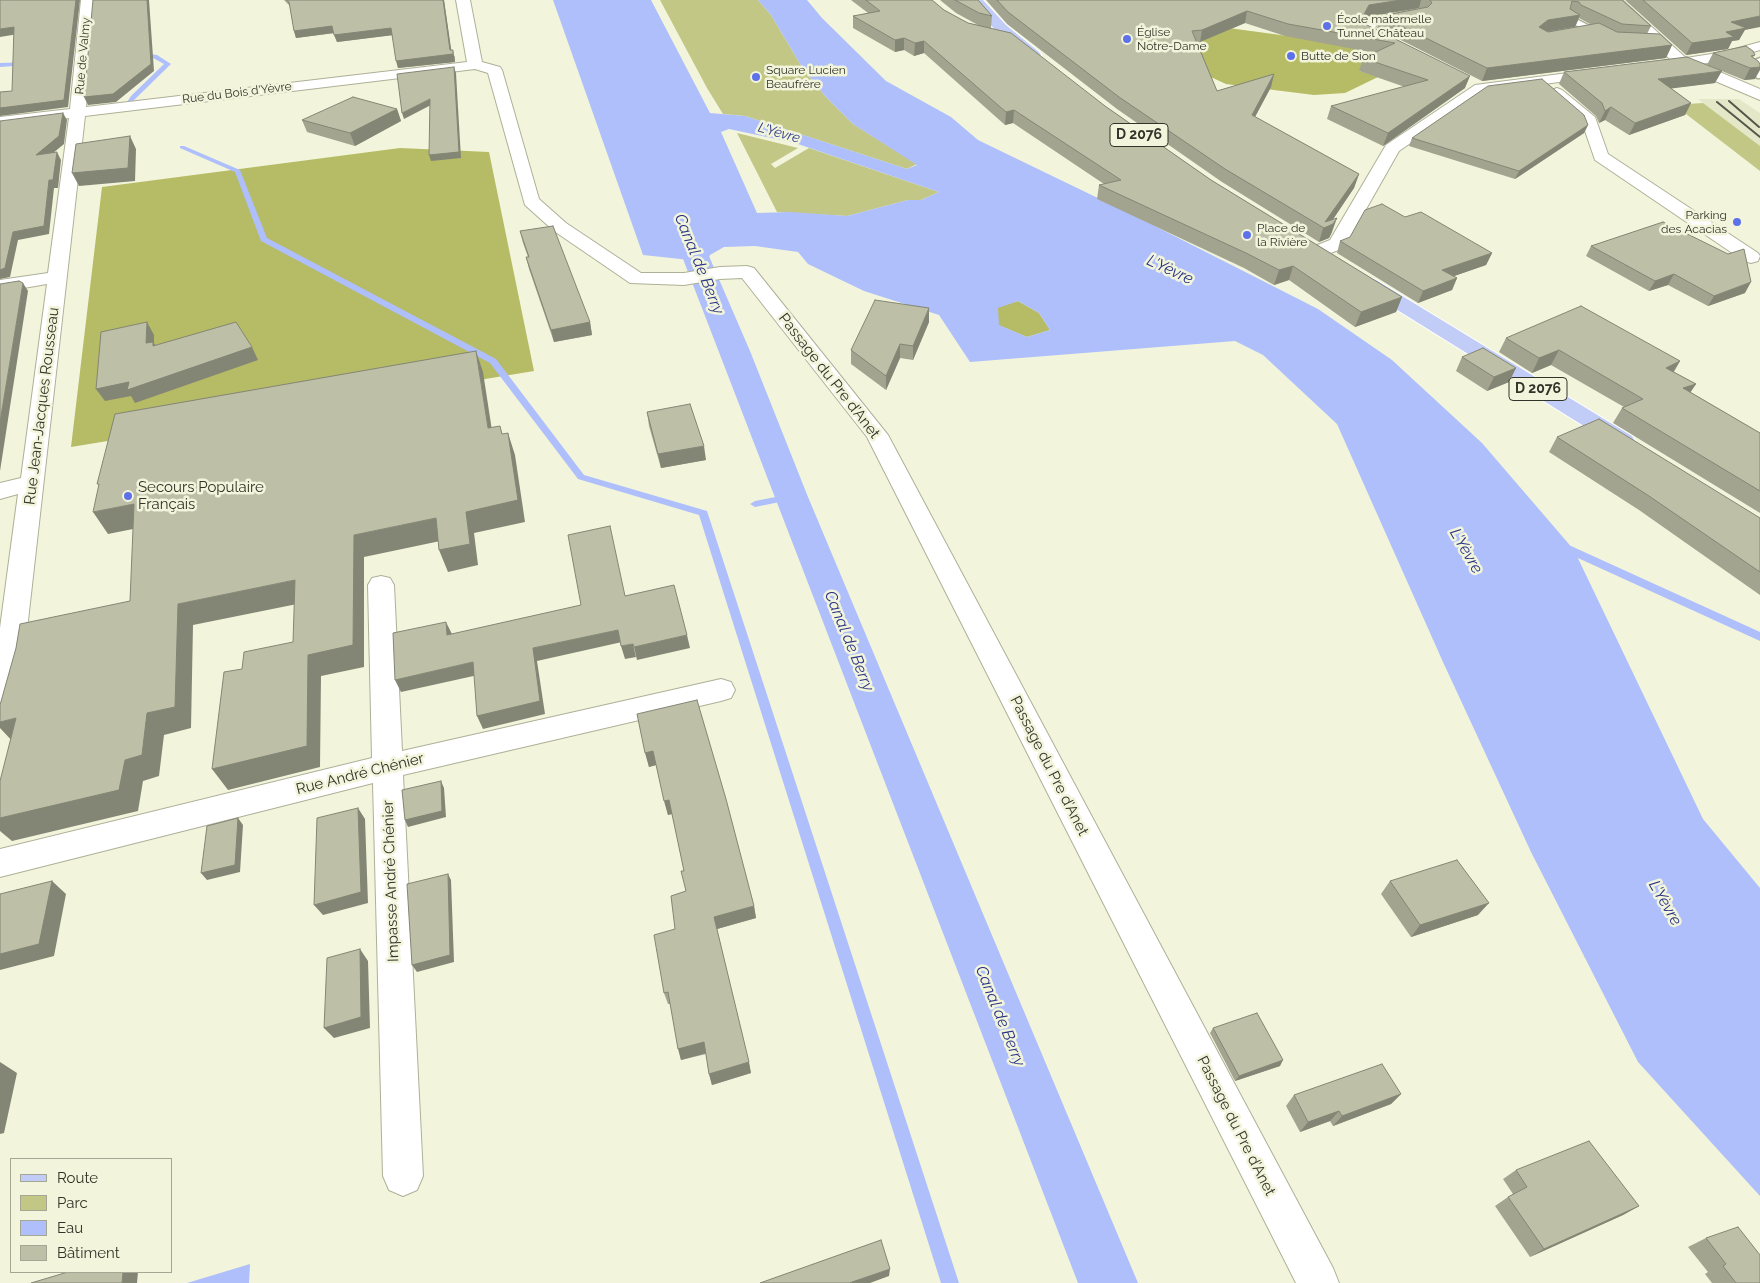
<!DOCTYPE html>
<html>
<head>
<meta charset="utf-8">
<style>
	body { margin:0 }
	#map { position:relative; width:1760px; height:1283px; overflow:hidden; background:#f2f5db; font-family:Raleway,sans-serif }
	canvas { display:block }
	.legend { position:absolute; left:10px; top:1158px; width:162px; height:115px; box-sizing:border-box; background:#f2f5db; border:1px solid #a5a794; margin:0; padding:6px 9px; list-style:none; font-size:15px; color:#323329 }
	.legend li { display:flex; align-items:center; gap:10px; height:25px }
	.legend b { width:25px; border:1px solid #a5a794 }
</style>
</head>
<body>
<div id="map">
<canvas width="1760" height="1283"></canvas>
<ul class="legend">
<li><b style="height:6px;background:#c2cdf7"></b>Route</li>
<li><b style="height:14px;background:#c3c786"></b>Parc</li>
<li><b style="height:14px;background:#aebffc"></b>Eau</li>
<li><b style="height:14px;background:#bdbfa7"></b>Bâtiment</li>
</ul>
</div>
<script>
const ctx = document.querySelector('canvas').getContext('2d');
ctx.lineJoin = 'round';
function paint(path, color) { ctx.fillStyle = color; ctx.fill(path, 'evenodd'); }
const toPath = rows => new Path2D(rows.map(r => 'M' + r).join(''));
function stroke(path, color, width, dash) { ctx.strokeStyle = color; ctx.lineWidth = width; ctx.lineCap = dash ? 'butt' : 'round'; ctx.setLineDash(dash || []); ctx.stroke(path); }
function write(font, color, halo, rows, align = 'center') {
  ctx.font = font + ' Raleway,sans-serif'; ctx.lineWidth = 5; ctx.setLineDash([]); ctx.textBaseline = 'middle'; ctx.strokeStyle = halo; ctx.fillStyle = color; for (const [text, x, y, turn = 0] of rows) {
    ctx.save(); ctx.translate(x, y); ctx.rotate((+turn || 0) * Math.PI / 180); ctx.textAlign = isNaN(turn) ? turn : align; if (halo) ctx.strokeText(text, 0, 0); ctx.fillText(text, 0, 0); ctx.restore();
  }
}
const built = toPath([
	[1698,99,1739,99,1760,113,1760,152]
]);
const green = toPath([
	[660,0,758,0,771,15,802,67,825,96,853,124,917,164,907,169,745,116,723,114,707,88],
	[1703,103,1760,146,1760,171,1686,114,1687,104],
	[737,133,798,148,771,164,775,168,809,148,939,192,921,200,908,200,847,216,777,212]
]);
const forest = toPath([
	[1214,26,1369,47,1354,55,1375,63,1359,71,1378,77,1345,93,1314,95,1226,84,1202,73,1193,45],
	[400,148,489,152,534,371,71,447,102,187],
	[1018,301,1039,313,1050,330,1027,337,998,325,998,307]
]);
const water = toPath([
	[553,0,651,0,710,113,745,116,907,169,917,165,853,124,825,96,802,67,771,15,758,0,807,0,822,18,886,81,951,117,978,140,1137,217,1318,309,1392,360,1482,443,1574,550,1703,819,1760,888,1760,1196,1638,1062,1531,852,1443,662,1337,424,1263,355,1235,341,970,362,939,315,864,291,808,264,798,252,755,246,724,247,710,255,707,262,709,269,698,271,690,260,643,255],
	[729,129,795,143,939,192,921,200,908,200,847,216,790,212,757,213,721,132],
	[1018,301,1039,313,1050,330,1027,337,999,325,998,308],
	[250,1264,249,1283,187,1283]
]);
const stream = toPath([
	[138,52,157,55,171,64,130,104,127,102,131,96,164,64,153,58,136,55,136,53,138,52],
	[30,62,30,64,28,65,0,67,0,63,30,62],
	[180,146,184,146,240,170,267,238,496,359,584,475,707,511,959,1283,941,1283,699,515,578,479,490,363,261,241,235,172,180,148,180,146],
	[791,494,796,497,795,499,755,507,750,504,755,501,791,494],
	[1560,541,1760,632,1760,641,1556,548,1555,545,1560,541]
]);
const canal = toPath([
	[686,225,695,228,699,233,750,351,808,497,1138,1283,1078,1283,673,233,677,228,686,225]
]);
const service = toPath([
	[1567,15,1573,15,1574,18,1606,34,1599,36,1567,21,1567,15],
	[1760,58,1760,63,1757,64,1760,70,1760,78,1757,78,1748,63,1760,58]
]);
const minor = toPath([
	[81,0,95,0,86,107,467,62,456,0,470,0,482,62,500,67,502,70,539,199,566,223,641,273,684,273,720,267,747,266,754,268,888,435,1333,1268,1339,1283,1296,1283,867,437,742,278,720,279,684,285,630,283,554,231,525,205,488,73,475,69,85,116,24,656,14,698,10,706,0,709,0,628,18,494,0,499,0,483,21,478,47,284,0,292,0,280,48,273,69,118,0,127,0,117,70,109,81,0],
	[1607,0,1622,0,1686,58,1724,52,1760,42,1760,50,1726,60,1701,64,1760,89,1760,100,1682,67,1659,70,1654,69,1652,66,1654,63,1671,60,1607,0],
	[1415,10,1420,11,1422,14,1420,17,1376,25,1375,29,1401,43,1403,46,1401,49,1391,49,1362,34,1360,31,1366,19,1415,10],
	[1599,69,1604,70,1606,73,1604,76,1484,92,1399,151,1344,248,1317,258,1310,256,1308,252,1310,248,1330,240,1386,145,1475,85,1599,69],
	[1557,88,1562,90,1595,117,1608,154,1758,253,1760,256,1758,261,1751,263,1744,261,1595,160,1582,122,1549,93,1552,90,1557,88],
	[381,576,390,578,394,585,402,751,721,679,731,682,735,690,731,698,721,701,403,775,423,1176,417,1190,403,1196,389,1190,383,1176,373,783,0,877,0,849,372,758,368,585,372,578,381,576]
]);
const primary = toPath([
	[969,0,983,0,1006,25,1039,52,1041,55,1039,58,1029,58,996,31,969,0],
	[1369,278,1376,280,1632,436,1635,441,1632,446,1624,448,1616,446,1362,288,1359,284,1362,280,1369,278]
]);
const rail = toPath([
	[1729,101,1759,127],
	[1717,102,1760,137]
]);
const wall = toPath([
	[284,0,444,0,451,50,455,57,455,62,398,68,392,35,337,42,334,33,296,38,294,31,290,6],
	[851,0,932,0,944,10,968,23,978,25,956,13,940,0,978,0,992,16,991,28,1105,106,1211,180,1402,297,1396,312,1355,327,1289,280,1274,285,1244,268,1097,199,1099,185,1104,184,1013,123,1005,125,924,53,914,56,904,50,895,52,853,28,853,16,868,13],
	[986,0,1622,0,1651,26,1647,34,1672,45,1666,58,1482,81,1377,28,1381,16,1421,8,1366,17,1363,21,1365,24,1465,88,1383,146,1327,119,1331,106,1405,87,1359,71,1363,58,1375,53,1285,36,1245,23,1200,42,1197,42,1217,91,1274,74,1271,87,1255,117,1359,174,1354,188,1332,220,1332,232,1329,238,1319,242,1222,182,1117,109,1007,24],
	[1579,18,1592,25,1548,31,1575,27],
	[1625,0,1760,0,1739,40,1732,41,1728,49,1686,55],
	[1713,53,1755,55,1753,57,1755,79,1744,80,1707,65],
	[1564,72,1715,83,1671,88,1691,103,1685,115,1629,135,1605,120,1599,123,1596,116,1559,84],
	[397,109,401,121,355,146,307,132,302,120],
	[1588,125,1584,133,1515,179,1409,146,1412,138],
	[1405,217,1492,253,1486,265,1454,276,1457,278,1452,290,1418,303,1337,253,1340,241],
	[520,231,590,322,592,335,554,342,529,269,526,257,528,257,523,243],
	[1591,246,1745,293,1708,306,1668,285,1649,291,1586,256],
	[929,322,913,360,900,358,886,390,851,364,851,350],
	[1506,338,1680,361,1674,372,1696,384,1690,392,1760,433,1760,513,1613,423,1622,408,1624,407,1551,365,1532,373,1499,352],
	[1462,357,1516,368,1509,382,1487,391,1456,371],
	[647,412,706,460,661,468,649,426],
	[1557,437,1760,518,1760,595,1639,510,1549,452],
	[637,714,754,906,756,918,717,929,751,1073,712,1085,709,1074,706,1054,681,1060,670,1004,668,1004,664,993,675,929,686,891,684,871,672,814,668,815,656,765,649,767],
	[1390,881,1478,915,1411,937,1381,894],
	[1213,1028,1280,1066,1235,1081,1210,1033],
	[1401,1094,1391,1104,1333,1126,1330,1121,1300,1132,1286,1106,1294,1095],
	[1516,1170,1639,1206,1623,1215,1530,1257,1495,1206,1508,1197,1513,1194,1503,1179],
	[1706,1238,1760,1283,1712,1283,1705,1274,1708,1272,1688,1247]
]);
const shadedWall = toPath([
	[76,0,80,0,68,107,0,116,0,108],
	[147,0,149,0,154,71,116,102,88,105,84,97],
	[443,0,444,0,452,55,453,50,455,62,398,68,396,61,450,50],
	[1401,0,1421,0,1419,8,1366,17,1358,30,1362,18,1369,5],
	[1247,11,1245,23,1200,42,1202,30],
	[1580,15,1575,27,1543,32,1539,27,1548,20],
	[1760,16,1760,27,1745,30,1739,40,1732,41,1728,49,1686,55,1692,43,1731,22],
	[332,26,334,33,296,38,294,31],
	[14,27,18,34,0,37,0,29],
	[391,28,394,35,337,42,334,35],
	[904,38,904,50,895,52,895,40],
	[924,41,924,53,914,56,915,43],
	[1672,45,1666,58,1482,81,1487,68],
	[454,67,456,73,461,158,431,161,429,155],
	[1760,67,1760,70,1755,79,1744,80,1750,68],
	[1722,71,1715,83,1652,91,1658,79],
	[1274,74,1271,87,1249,128,1252,115],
	[1470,76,1465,88,1383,146,1388,133],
	[430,99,431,105,404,119,402,113],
	[1691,103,1685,115,1629,135,1635,123],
	[1611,107,1605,120,1599,123,1605,111],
	[397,109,401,121,355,146,350,133],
	[1014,110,1013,123,1005,125,1006,112],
	[63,113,67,120,64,144,41,163,36,155],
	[1588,125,1584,133,1515,179,1519,171],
	[130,136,136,149,135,181,79,186,72,173],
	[57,152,61,160,58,188,54,188,49,234,18,240,10,277,0,279,0,270,13,232,49,180],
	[1359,174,1354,188,1328,227,1337,218,1332,232,1329,238,1319,242,1325,222],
	[1492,253,1486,265,1437,282,1442,270],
	[1293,266,1289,280,1274,285,1279,270],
	[1674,274,1668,285,1649,291,1655,281],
	[1457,278,1452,290,1418,303,1423,291],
	[1751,282,1745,293,1708,306,1714,296],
	[23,283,28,291,0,471,0,422],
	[1402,297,1396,312,1355,327,1361,312],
	[929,308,929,322,913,360,913,346],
	[147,322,154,335,154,343,160,355,146,343],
	[590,322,592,335,554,342,551,330],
	[900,344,900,358,886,390,886,376],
	[252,347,258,360,135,403,131,396,105,401,96,389],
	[1559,350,1551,365,1532,373,1539,358],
	[476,351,483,372,495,450,488,428],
	[1680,361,1671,375,1666,368],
	[1516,368,1509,382,1487,391,1494,377],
	[1696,384,1686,399,1683,388],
	[508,433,515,455,525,522,474,533,478,565,448,572,439,550,466,512],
	[704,446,706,460,661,468,658,454],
	[134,504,148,526,108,534,93,512],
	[436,518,445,540,364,557,364,667,321,676,320,767,228,790,212,769,308,655,354,535],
	[295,580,307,602,193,625,191,728,164,735,159,776,143,781,138,811,12,841,0,831,0,818,125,760,147,713,178,604],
	[446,622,452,634,447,635],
	[618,630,622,642,537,661,545,714,483,729,477,716,533,648],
	[687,635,690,648,637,660,634,647],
	[633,644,636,657,625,659,621,646],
	[473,662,478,675,401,692,395,680],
	[16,718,15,744,0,728,0,722],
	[653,751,656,765,649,767,645,753],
	[441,781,444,788,446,817,408,827,405,820],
	[669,800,672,814,668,815,664,801],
	[358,808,365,819,368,903,323,915,314,905],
	[238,818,243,825,240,872,207,880,201,873],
	[448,874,451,880,454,962,417,972,412,965],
	[52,881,66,894,54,956,0,970,0,954],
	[1489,903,1478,915,1411,937,1420,925],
	[754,906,756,918,717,929,714,917],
	[360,949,368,961,370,1028,334,1038,324,1028],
	[704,1042,707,1053,681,1060,678,1049],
	[1283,1060,1280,1066,1235,1081,1239,1076],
	[0,1062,17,1073,4,1133,0,1134],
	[749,1062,751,1073,712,1085,709,1074],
	[1401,1094,1391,1104,1333,1126,1342,1116],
	[1339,1111,1330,1121,1300,1132,1308,1122],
	[1639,1206,1623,1215,1530,1257,1544,1249],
	[890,1269,889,1276,870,1283,849,1283],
	[123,1272,138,1272,137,1283,122,1283]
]);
const building = toPath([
	[0,0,76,0,64,100,0,108,0,92,12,91,14,27,0,29,0,0],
	[93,0,147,0,151,64,113,94,84,97,93,0],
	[287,0,443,0,450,50,453,50,453,54,396,61,391,28,334,35,332,26,294,31,289,2,287,0],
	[866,0,932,0,944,10,968,23,1011,33,1105,106,1211,180,1402,297,1361,312,1293,266,1279,270,1248,254,1099,185,1121,180,1014,110,1006,112,924,41,915,43,904,38,895,40,853,16,880,11,866,0],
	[955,0,978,0,992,16,979,13,955,0],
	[997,0,1401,0,1369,5,1362,18,1365,24,1470,76,1388,133,1331,106,1428,80,1363,58,1395,43,1288,24,1247,11,1202,30,1192,31,1217,91,1274,74,1252,115,1359,174,1325,222,1337,218,1333,224,1324,228,1225,169,1119,97,1008,12,997,0],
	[1430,0,1622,0,1651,26,1622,24,1581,5,1579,2,1572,1,1570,9,1580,15,1548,20,1539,27,1548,32,1599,23,1617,32,1660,34,1672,45,1487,68,1381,16,1428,7,1432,3,1430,0],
	[1643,0,1760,0,1760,16,1731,22,1746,28,1726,32,1734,37,1692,43,1643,0],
	[1746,46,1753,51,1755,55,1751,56,1758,61,1760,64,1760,67,1750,68,1713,53,1746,46],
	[1687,57,1722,71,1658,79,1691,103,1635,123,1611,107,1605,111,1602,103,1564,72,1687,57],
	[454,67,459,152,429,155,430,99,402,113,397,74,454,67],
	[1542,79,1584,115,1588,125,1519,171,1412,138,1488,86,1542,79],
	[353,97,397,109,350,133,302,120,353,97],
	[63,113,59,136,36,155,57,152,53,180,49,180,44,226,13,232,5,268,0,270,0,121,63,113],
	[130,136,128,168,72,173,76,144,130,136],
	[1382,204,1405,217,1421,212,1492,253,1442,270,1457,278,1423,291,1340,241,1350,237,1365,210,1382,204],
	[1663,222,1728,254,1744,249,1751,282,1714,296,1674,274,1655,281,1591,246,1663,222],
	[553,226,590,322,551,330,526,257,529,257,520,231,553,226],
	[19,281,23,283,0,422,0,284,19,281],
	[875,300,929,308,913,346,900,344,886,376,851,350,875,300],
	[1581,306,1680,361,1666,368,1696,384,1683,388,1760,433,1760,491,1622,408,1643,399,1559,350,1539,358,1506,338,1581,306],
	[147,322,146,343,153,342,153,346,236,322,252,347,127,390,129,382,96,389,101,332,147,322],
	[1483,348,1516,368,1494,377,1462,357,1483,348],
	[476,351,488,428,500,426,502,434,508,433,518,500,466,512,470,544,439,550,436,518,354,535,353,645,308,655,307,746,212,769,224,672,242,669,244,652,293,642,295,580,178,604,175,707,147,713,142,755,125,760,119,790,0,818,0,781,16,718,0,722,0,705,16,648,20,624,130,601,134,504,93,512,99,484,97,484,115,414,476,351],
	[690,404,704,446,658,454,647,412,690,404],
	[1599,419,1760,518,1760,572,1649,496,1557,437,1599,419],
	[610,526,625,596,674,585,687,635,634,647,633,644,621,646,618,630,533,648,540,701,477,716,473,662,395,680,393,633,446,622,447,635,581,605,568,535,610,526],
	[697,700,726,799,754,906,714,917,749,1062,709,1074,704,1042,678,1049,668,992,664,993,654,935,675,929,671,896,686,891,681,871,684,871,669,800,664,801,653,751,645,753,637,714,697,700],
	[441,781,442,811,405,820,402,790,441,781],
	[358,808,361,892,314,905,317,818,358,808],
	[238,818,235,865,201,873,207,826,238,818],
	[1457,860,1489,903,1420,925,1390,881,1457,860],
	[448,874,450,955,412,965,407,884,448,874],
	[52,881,39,944,0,954,0,894,52,881],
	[360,949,361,1017,324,1028,327,958,360,949],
	[1257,1013,1283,1060,1239,1076,1213,1028,1257,1013],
	[1382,1064,1401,1094,1342,1116,1339,1111,1308,1122,1294,1095,1382,1064],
	[1589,1141,1639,1206,1544,1249,1508,1197,1527,1187,1516,1170,1589,1141],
	[1738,1227,1760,1255,1760,1283,1736,1283,1723,1266,1726,1264,1706,1238,1738,1227],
	[881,1240,890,1269,849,1283,760,1283,881,1240],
	[68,1272,123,1272,122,1283,31,1283,68,1272]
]);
const markers = [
	[1327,26,5,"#5d72e9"],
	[1127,39,5,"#5d72e9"],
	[1291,56,5,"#5d72e9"],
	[756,77,5,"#5d72e9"],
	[1737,222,5,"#5d72e9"],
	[1247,235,5,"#5d72e9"],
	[128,496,5,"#5d72e9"]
];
const farPoinames = [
	["École maternelle",1337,19],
	["Tunnel Château",1337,33],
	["Église",1137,32],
	["Notre-Dame",1137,46],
	["Butte de Sion",1301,56],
	["Square Lucien",766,70],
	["Beaufrère",766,84],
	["Parking",1727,215,"right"],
	["des Acacias",1727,229,"right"],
	["Place de",1257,228],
	["la Rivière",1257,242]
];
const farStreetnames = [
	["Rue de Valmy",83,56,-85],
	["Rue du Bois d'Yèvre",237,93,-7]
];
const farWaternames = [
	["L'Yèvre",779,133,16]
];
const shields = [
	[1139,135,58],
	[1538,389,58]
];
const shieldNames = [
	["D 2076",1139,135],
	["D 2076",1538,389]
];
const streetNames = [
	["Passage du Pre d’Anet",829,376,52],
	["Rue Jean-Jacques Rousseau",42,406,-83],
	["Passage du Pre d’Anet",1049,766,63],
	["Rue André Chénier",360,774,-14],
	["Impasse André Chénier",391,881,-92],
	["Passage du Pre d’Anet",1236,1126,63]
];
const poiNames = [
	["Secours Populaire",138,487],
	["Français",138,504]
];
const waterNames = [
	["Canal de Berry",699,264,68],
	["L'Yèvre",1170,270,25],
	["L'Yèvre",1466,551,60],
	["Canal de Berry",849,641,68],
	["L'Yèvre",1665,903,60],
	["Canal de Berry",1000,1016,68]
];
paint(built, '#e5e8c8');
paint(green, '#c3c786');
paint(forest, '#b6bb65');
paint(water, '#aebffc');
paint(stream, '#aebffc');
paint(canal, '#aebffc');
stroke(service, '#aeb098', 3);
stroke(minor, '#aeb098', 2);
stroke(primary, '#fff', 2);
paint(service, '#fff');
paint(minor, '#fff');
paint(primary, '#c2cdf7');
stroke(rail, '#55574a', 2);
paint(wall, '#a3a490');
paint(shadedWall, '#848675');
paint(building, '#bdbfa7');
stroke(building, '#848675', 1);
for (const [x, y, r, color] of markers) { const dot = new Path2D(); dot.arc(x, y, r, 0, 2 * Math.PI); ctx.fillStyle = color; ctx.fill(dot); stroke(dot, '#f2f5db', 2); }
write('12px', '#323329', '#f2f5db', farPoinames, 'left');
write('12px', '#323329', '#f2f5db', farStreetnames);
write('italic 14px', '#283286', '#f2f5db', farWaternames);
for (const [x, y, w] of shields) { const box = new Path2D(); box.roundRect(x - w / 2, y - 11.5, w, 23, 4); ctx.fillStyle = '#f2f5db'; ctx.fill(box); stroke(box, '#323329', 1); }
write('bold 14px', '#323329', null, shieldNames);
write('15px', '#323329', '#f2f5db', streetNames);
write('15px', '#323329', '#f2f5db', poiNames, 'left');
write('italic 16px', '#283286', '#f2f5db', waterNames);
</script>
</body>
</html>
